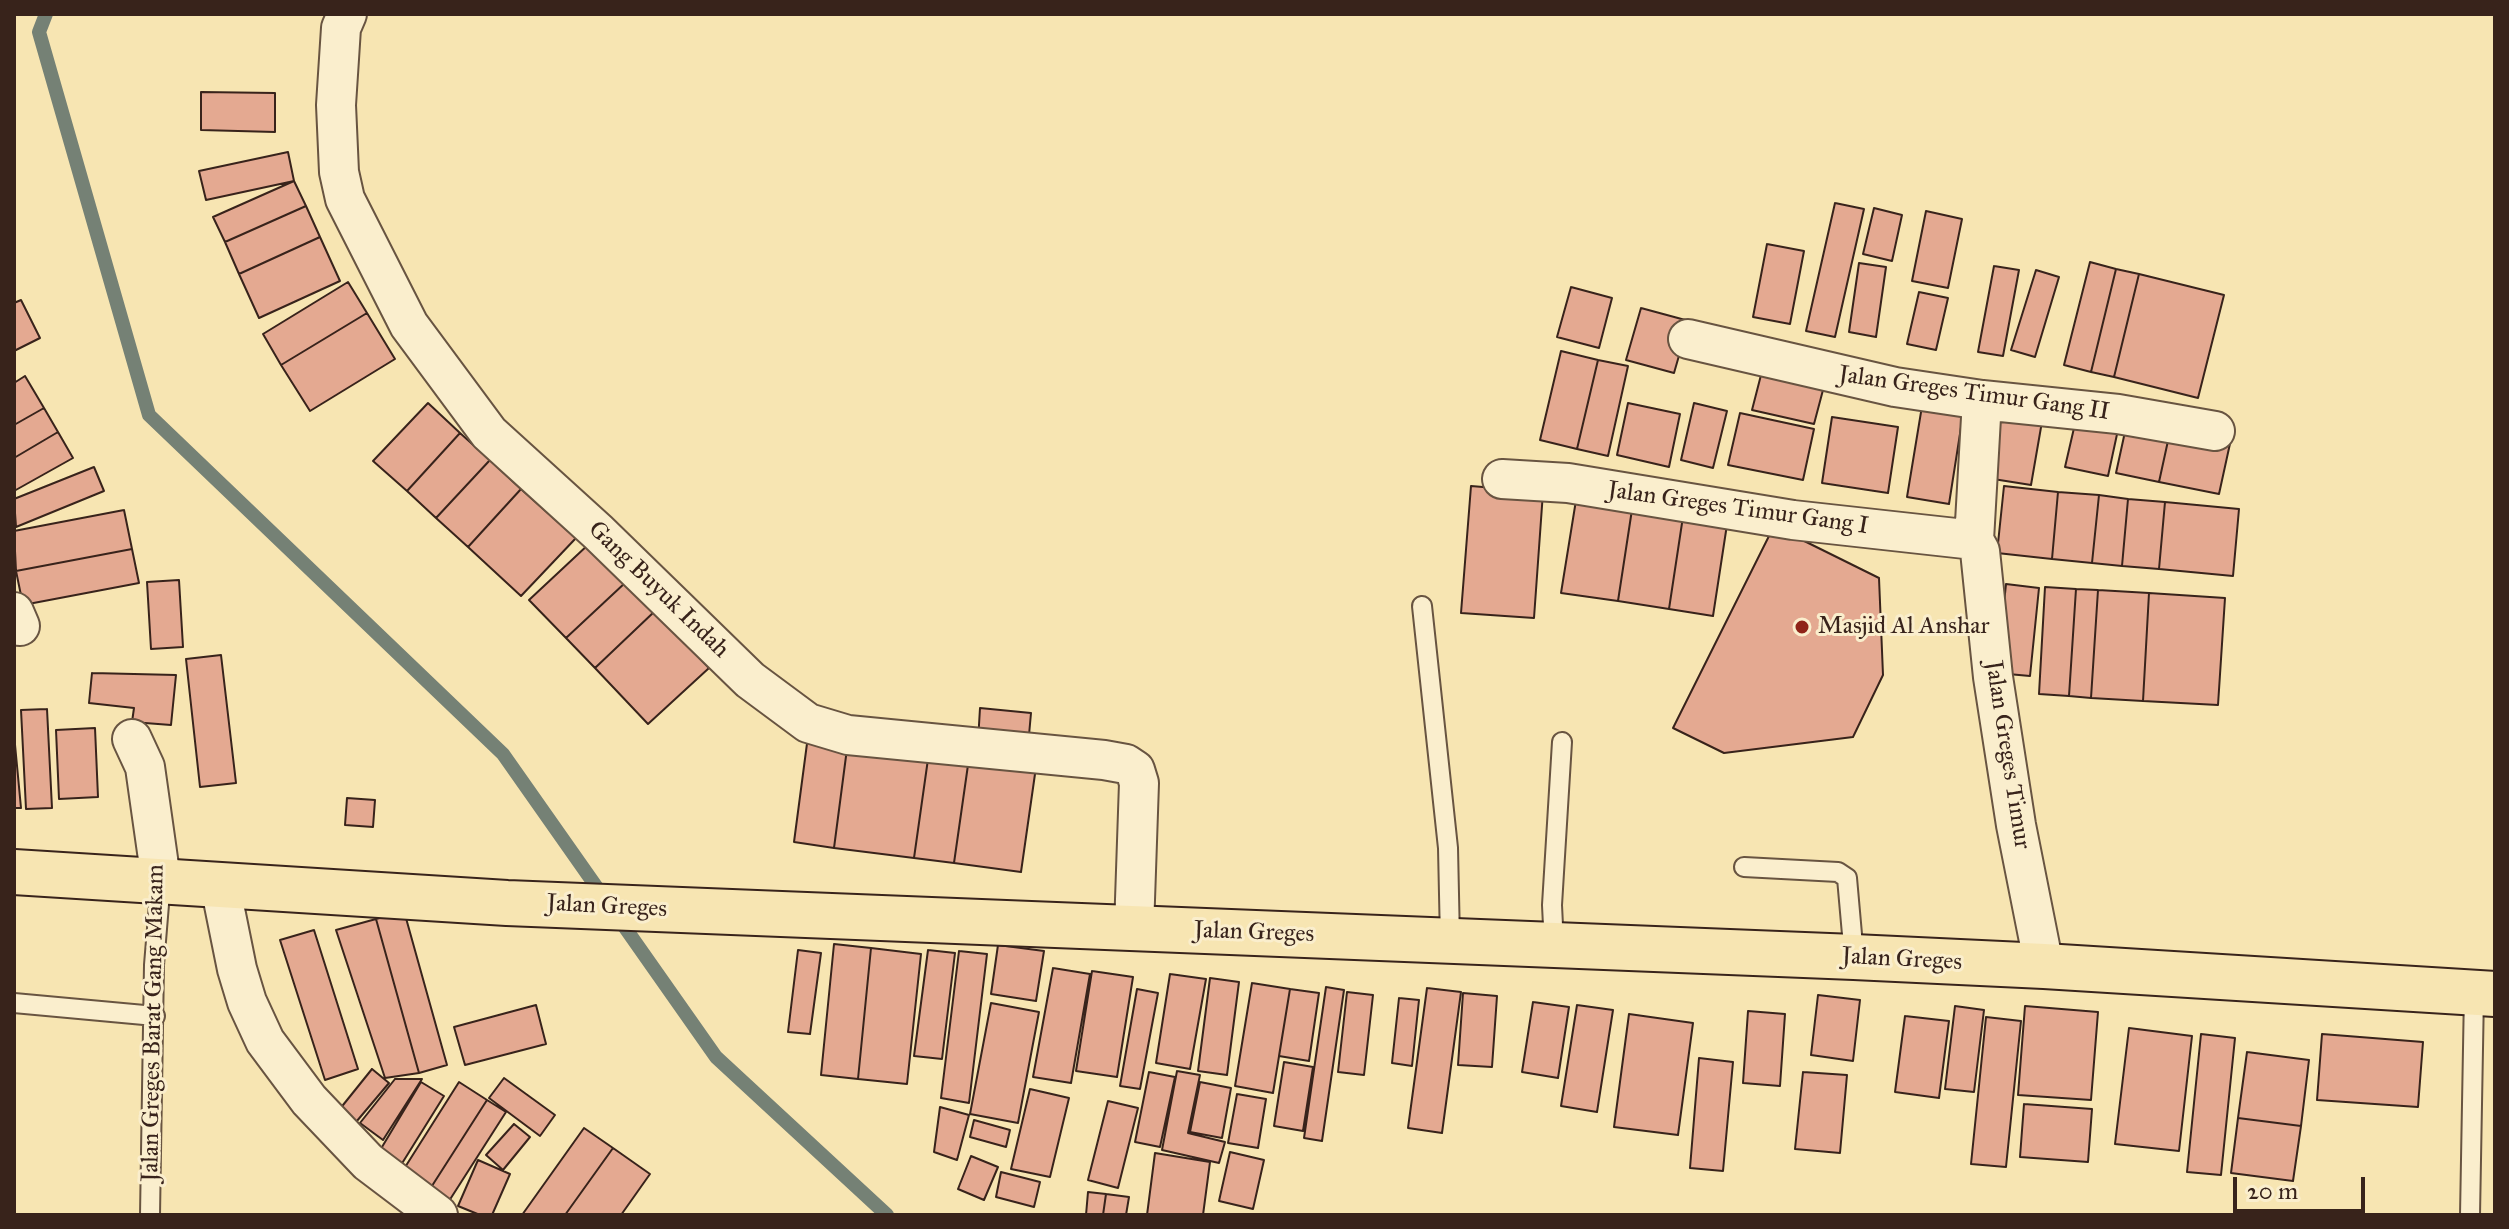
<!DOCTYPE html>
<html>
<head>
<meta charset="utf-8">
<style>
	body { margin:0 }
	#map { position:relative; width:2509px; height:1229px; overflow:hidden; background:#f7e5b2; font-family:"IM FELL Great Primer",serif }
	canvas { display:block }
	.frame { position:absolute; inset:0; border:16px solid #38231b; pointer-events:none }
	.scale { position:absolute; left:2233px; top:1177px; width:132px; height:36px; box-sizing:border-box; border:4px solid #38231b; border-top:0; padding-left:10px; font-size:24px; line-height:28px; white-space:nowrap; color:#38231b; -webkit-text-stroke:6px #faeecd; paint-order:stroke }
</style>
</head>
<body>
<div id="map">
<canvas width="2509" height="1229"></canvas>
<div class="frame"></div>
<div class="scale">20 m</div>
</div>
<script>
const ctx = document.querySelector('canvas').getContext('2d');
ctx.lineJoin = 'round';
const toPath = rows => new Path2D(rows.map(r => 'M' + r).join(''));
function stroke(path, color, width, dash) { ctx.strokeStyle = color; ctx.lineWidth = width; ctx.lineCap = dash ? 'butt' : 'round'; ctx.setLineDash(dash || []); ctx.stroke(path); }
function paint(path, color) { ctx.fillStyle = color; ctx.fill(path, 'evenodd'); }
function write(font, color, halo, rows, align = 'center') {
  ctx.font = font + ' "IM FELL Great Primer",serif'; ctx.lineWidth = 6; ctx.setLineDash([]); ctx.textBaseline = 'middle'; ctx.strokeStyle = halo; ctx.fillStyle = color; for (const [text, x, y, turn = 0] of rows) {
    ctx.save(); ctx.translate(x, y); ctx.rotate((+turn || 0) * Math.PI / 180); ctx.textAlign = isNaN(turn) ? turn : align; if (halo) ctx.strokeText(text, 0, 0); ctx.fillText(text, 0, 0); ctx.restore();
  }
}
const stream = toPath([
	[46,14,39,32,149,415,503,754,716,1057,887,1215]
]);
const building = toPath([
	[201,92,275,93,275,132,201,130,201,92],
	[288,152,294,181,206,200,199,171,288,152],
	[294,181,306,206,225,242,213,217,294,181],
	[1835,203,1864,209,1835,337,1806,331,1835,203],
	[306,206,320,237,239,274,225,242,306,206],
	[1874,208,1902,215,1892,261,1863,254,1874,208],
	[1926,211,1962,219,1948,288,1912,281,1926,211],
	[320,237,340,281,259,318,239,274,320,237],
	[1767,244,1804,251,1790,324,1753,317,1767,244],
	[2090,262,2116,269,2091,372,2064,365,2090,262],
	[1859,263,1886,267,1876,337,1849,332,1859,263],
	[1994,266,2019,270,2003,356,1978,352,1994,266],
	[2116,269,2139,274,2114,377,2091,372,2116,269],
	[2036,270,2059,277,2035,357,2011,350,2036,270],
	[2139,274,2224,295,2198,398,2114,377,2139,274],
	[348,282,367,313,281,365,263,334,348,282],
	[1571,287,1612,298,1599,348,1557,337,1571,287],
	[1919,292,1948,298,1936,350,1907,344,1919,292],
	[21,300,40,338,14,351,14,303,21,300],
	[1641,308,1689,321,1674,373,1626,360,1641,308],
	[367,313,395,359,310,411,281,365,367,313],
	[1561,351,1598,360,1577,449,1540,440,1561,351],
	[1598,360,1628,366,1608,456,1577,449,1598,360],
	[1761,375,1823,390,1814,424,1752,410,1761,375],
	[25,376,44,408,14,425,14,383,25,376],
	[1924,394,1965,402,1949,504,1907,497,1924,394],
	[428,403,460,433,407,491,373,461,428,403],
	[1628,403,1680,414,1669,467,1617,455,1628,403],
	[1694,403,1727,411,1713,468,1681,460,1694,403],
	[1999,403,2044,410,2031,485,1987,478,1999,403],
	[44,408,58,432,14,458,14,425,44,408],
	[1740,413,1814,429,1803,480,1728,465,1740,413],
	[2077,415,2119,425,2108,476,2065,467,2077,415],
	[1832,417,1898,427,1888,493,1822,483,1832,417],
	[2128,418,2171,427,2159,482,2116,473,2128,418],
	[2171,427,2231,439,2219,494,2159,482,2171,427],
	[58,432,73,458,14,491,14,458,58,432],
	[460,433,490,460,436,518,407,491,460,433],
	[490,460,521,489,468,547,436,518,490,460],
	[94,467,104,491,16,527,14,499,94,467],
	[1471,486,1543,492,1534,618,1461,613,1471,486],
	[2004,486,2058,492,2052,559,1997,553,2004,486],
	[521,489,576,538,521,596,468,547,521,489],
	[2058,492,2099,495,2092,563,2052,559,2058,492],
	[1577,494,1633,503,1618,601,1561,593,1577,494],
	[2099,495,2128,499,2122,566,2092,563,2099,495],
	[2128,499,2165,502,2159,569,2122,566,2128,499],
	[2165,502,2239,509,2233,576,2159,569,2165,502],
	[1633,503,1684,510,1669,609,1618,601,1633,503],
	[124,510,132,549,16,571,14,531,124,510],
	[1684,510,1728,518,1713,616,1669,609,1684,510],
	[1774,526,1879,578,1883,675,1853,737,1724,753,1673,728,1774,526],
	[590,543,626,582,566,638,529,600,590,543],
	[132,549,139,583,23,605,16,571,132,549],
	[179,580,183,647,151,649,147,582,179,580],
	[626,582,655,611,595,668,566,638,626,582],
	[2006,584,2039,588,2030,676,1997,673,2006,584],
	[2045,587,2076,589,2069,696,2039,694,2045,587],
	[2076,589,2098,590,2091,698,2069,696,2076,589],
	[2098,590,2149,593,2143,701,2091,698,2098,590],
	[2149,593,2225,598,2218,705,2143,701,2149,593],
	[655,611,709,668,648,724,595,668,655,611],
	[221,655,236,783,200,787,186,659,221,655],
	[92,673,176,675,171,725,132,722,134,708,89,703,92,673],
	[980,708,1031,713,1028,746,978,742,980,708],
	[47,709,52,808,26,809,21,710,47,709],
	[95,728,98,797,59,799,56,730,95,728],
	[14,734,21,808,14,808,14,734],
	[808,736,848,741,834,848,794,842,808,736],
	[848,741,929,752,914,858,834,848,848,741],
	[929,752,969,758,954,863,914,858,929,752],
	[969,758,1036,767,1021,872,954,863,969,758],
	[347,798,375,800,373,827,345,825,347,798],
	[404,911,447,1065,419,1073,376,919,404,911],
	[376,919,419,1073,385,1078,336,930,376,919],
	[314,930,358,1069,325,1080,280,940,314,930],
	[834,944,871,948,858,1079,821,1075,834,944],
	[998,945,1044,951,1036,1001,991,994,998,945],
	[871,948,921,954,907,1084,858,1079,871,948],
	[798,950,821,953,810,1034,788,1032,798,950],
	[928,950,955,953,942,1059,914,1056,928,950],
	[959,951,987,954,969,1103,941,1098,959,951],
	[1053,968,1090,974,1071,1083,1033,1077,1053,968],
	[1092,971,1133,977,1117,1077,1076,1071,1092,971],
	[1170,974,1206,979,1190,1069,1156,1063,1170,974],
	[1210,978,1239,982,1227,1075,1198,1071,1210,978],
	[1252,983,1290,989,1273,1093,1235,1086,1252,983],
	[1326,987,1344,990,1322,1141,1304,1138,1326,987],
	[1427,988,1461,992,1442,1133,1408,1128,1427,988],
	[1137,989,1158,993,1140,1089,1120,1086,1137,989],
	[1290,989,1319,993,1309,1061,1279,1056,1290,989],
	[1347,992,1373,995,1364,1075,1338,1072,1347,992],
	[1463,993,1497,996,1492,1067,1458,1065,1463,993],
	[1818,995,1860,1000,1853,1061,1811,1055,1818,995],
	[1399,998,1419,1000,1412,1066,1392,1063,1399,998],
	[1533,1002,1569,1007,1558,1078,1522,1072,1533,1002],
	[991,1003,1039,1012,1018,1123,970,1114,991,1003],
	[536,1005,546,1044,465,1065,454,1027,536,1005],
	[1577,1005,1613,1010,1597,1112,1561,1106,1577,1005],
	[1955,1006,1984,1010,1974,1092,1945,1089,1955,1006],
	[2025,1006,2098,1012,2091,1100,2018,1095,2025,1006],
	[1748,1011,1785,1014,1780,1086,1743,1083,1748,1011],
	[1629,1014,1693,1023,1678,1135,1614,1127,1629,1014],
	[1905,1016,1949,1021,1939,1098,1895,1092,1905,1016],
	[1986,1017,2021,1021,2006,1167,1971,1164,1986,1017],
	[2129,1028,2192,1036,2179,1151,2115,1144,2129,1028],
	[2201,1034,2235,1038,2221,1175,2187,1172,2201,1034],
	[2322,1034,2423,1042,2418,1107,2317,1100,2322,1034],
	[2247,1052,2309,1060,2301,1126,2238,1118,2247,1052],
	[1699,1058,1733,1062,1723,1171,1690,1168,1699,1058],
	[1284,1062,1313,1067,1303,1131,1274,1126,1284,1062],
	[372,1069,389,1083,351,1128,335,1115,372,1069],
	[1177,1071,1200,1075,1188,1133,1225,1142,1219,1163,1162,1150,1177,1071],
	[1149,1072,1175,1077,1160,1147,1135,1142,1149,1072],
	[1803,1072,1847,1075,1840,1153,1795,1149,1803,1072],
	[504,1078,555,1115,540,1136,489,1098,504,1078],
	[395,1079,422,1079,383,1140,360,1123,395,1079],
	[421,1082,444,1096,401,1165,379,1152,421,1082],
	[459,1082,487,1100,430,1189,402,1172,459,1082],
	[1200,1082,1231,1088,1222,1138,1190,1132,1200,1082],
	[1030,1089,1069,1098,1050,1177,1011,1169,1030,1089],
	[1237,1094,1266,1099,1258,1148,1228,1143,1237,1094],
	[487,1100,506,1112,449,1201,430,1189,487,1100],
	[1108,1101,1138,1108,1118,1188,1088,1180,1108,1101],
	[2024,1104,2092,1109,2088,1162,2020,1157,2024,1104],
	[940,1107,969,1115,957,1160,934,1152,940,1107],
	[2238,1118,2301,1126,2293,1181,2231,1173,2238,1118],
	[974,1120,1010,1130,1006,1147,970,1137,974,1120],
	[514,1124,530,1137,503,1170,486,1155,514,1124],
	[584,1128,613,1148,565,1215,522,1215,584,1128],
	[613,1148,650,1174,621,1215,565,1215,613,1148],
	[1230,1152,1264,1160,1253,1209,1219,1201,1230,1152],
	[1155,1153,1210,1162,1203,1215,1147,1215,1155,1153],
	[971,1156,998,1167,984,1200,958,1189,971,1156],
	[478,1160,510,1174,492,1215,480,1215,458,1206,478,1160],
	[1001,1172,1040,1182,1034,1207,996,1197,1001,1172],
	[1088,1192,1106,1194,1103,1215,1086,1215,1088,1192],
	[1106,1194,1129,1197,1126,1215,1103,1215,1106,1194]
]);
const lane = toPath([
	[1422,606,1448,848,1450,940],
	[1744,867,1838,872,1847,878,1854,957],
	[1554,946,1552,905,1562,742],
	[14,1003,155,1016],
	[150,1215,154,965,161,880],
	[2470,1215,2474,993]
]);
const street = toPath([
	[347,14,341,28,336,105,339,172,345,199,409,325,489,433,598,532,750,680,808,723,848,735,1104,760,1126,764,1135,770,1139,783,1134,929],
	[1688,339,1895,387,1982,400,2118,414,2215,431],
	[1982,400,1974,540,1980,551,1993,677,2016,825,2044,966],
	[1502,479,1568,483,1793,520,1974,540],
	[14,612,20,626],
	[132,739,145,767,161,880],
	[220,885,237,969,247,1002,265,1041,309,1100,368,1162,438,1215]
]);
const highway = toPath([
	[14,872,507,903,1854,957,2044,966,2495,994]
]);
const markers = [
	[1802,627,8,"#8f2418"]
];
const streetNames = [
	["Jalan Greges Timur Gang II",1974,394,8],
	["Jalan Greges Timur Gang I",1738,509,8],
	["Gang Buyuk Indah",658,590,44],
	["Jalan Greges Timur",2007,755,81],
	["Jalan Greges",607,907,3],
	["Jalan Greges",1254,933,2],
	["Jalan Greges",1902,960,3],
	["Jalan Greges Barat Gang Makam",154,1023,-89]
];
const poiNames = [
	["Masjid Al Anshar",1818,627]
];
stroke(stream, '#758175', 14);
paint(building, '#e4a991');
stroke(building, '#38231b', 2);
stroke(lane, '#685441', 22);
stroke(street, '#685441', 42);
stroke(highway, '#38231b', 48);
stroke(lane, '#faeecd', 18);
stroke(street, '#faeecd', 38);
stroke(highway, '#f7e5b2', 44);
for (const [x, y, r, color] of markers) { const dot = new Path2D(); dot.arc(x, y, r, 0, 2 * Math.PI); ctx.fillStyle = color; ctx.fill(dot); stroke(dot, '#faeecd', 3); }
write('24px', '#38231b', '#faeecd', streetNames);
write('24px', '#38231b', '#faeecd', poiNames, 'left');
</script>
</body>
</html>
